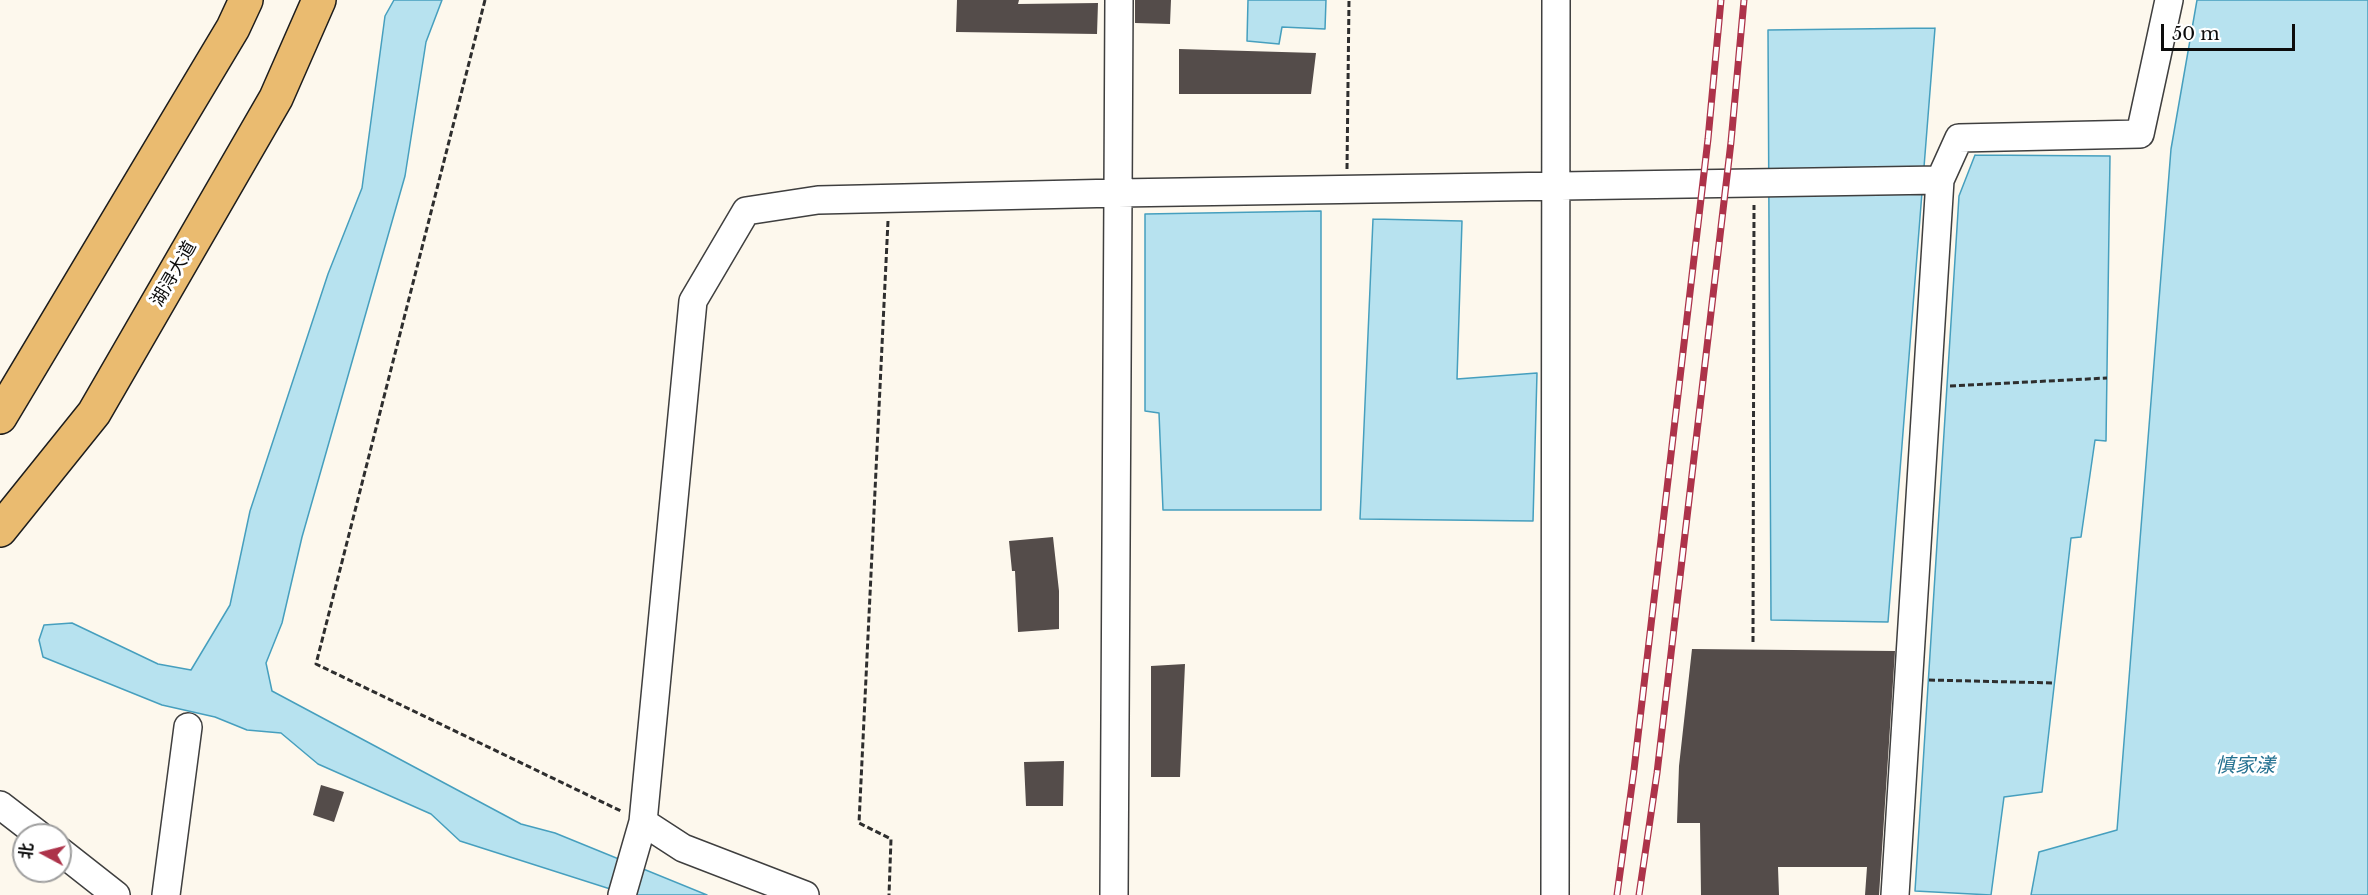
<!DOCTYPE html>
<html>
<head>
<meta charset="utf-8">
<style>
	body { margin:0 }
	#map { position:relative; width:2368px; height:895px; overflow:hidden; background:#fdf8ed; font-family:"Libre Baskerville","Noto Sans SC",serif }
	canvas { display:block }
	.north { position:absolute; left:12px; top:823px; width:60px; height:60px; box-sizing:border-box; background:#fff; border:2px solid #9e9e9e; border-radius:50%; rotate:277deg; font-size:16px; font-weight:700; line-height:24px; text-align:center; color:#0c0c0c }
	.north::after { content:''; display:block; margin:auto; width:21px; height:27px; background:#ad334a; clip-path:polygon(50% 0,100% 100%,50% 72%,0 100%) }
	.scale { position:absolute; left:2161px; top:24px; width:134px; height:27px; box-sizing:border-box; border:3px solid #0c0c0c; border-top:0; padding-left:8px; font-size:18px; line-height:21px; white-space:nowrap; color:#0c0c0c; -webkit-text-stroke:4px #fff; paint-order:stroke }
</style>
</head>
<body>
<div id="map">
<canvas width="2368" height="895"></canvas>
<div class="north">北</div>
<div class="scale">50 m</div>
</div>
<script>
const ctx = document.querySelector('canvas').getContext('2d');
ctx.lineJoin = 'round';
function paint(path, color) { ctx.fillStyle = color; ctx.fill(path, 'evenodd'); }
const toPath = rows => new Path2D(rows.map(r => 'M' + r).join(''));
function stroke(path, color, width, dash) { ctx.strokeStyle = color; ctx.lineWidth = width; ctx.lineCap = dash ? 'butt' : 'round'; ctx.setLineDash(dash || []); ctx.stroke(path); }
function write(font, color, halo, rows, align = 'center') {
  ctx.font = font + ' "Libre Baskerville","Noto Sans SC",serif'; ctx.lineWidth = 6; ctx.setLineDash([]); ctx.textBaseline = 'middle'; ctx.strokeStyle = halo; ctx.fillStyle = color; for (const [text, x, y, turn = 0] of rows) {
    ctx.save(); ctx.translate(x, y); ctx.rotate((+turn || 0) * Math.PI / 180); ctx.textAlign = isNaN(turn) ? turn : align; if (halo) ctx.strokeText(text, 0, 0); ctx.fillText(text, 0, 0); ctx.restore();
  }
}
const water = toPath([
	[394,0,442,0,426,42,405,176,302,537,282,623,266,663,272,691,521,824,555,833,707,895,629,895,460,841,431,814,318,764,281,733,247,730,215,717,162,705,43,657,39,640,44,625,72,623,158,664,191,670,230,605,250,511,328,274,362,188,385,16,394,0],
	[1248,0,1326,0,1325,29,1282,27,1279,44,1247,41,1248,0],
	[2197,0,2368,0,2368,895,2031,895,2039,852,2117,830,2171,149,2197,0],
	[1935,28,1888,622,1771,620,1768,30,1935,28],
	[1975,155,2110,156,2106,441,2095,440,2081,537,2071,538,2042,792,2004,797,1991,895,1915,891,1959,196,1975,155],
	[1321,211,1321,510,1163,510,1159,413,1145,411,1145,214,1321,211],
	[1373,219,1462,221,1457,379,1537,373,1533,521,1360,519,1373,219]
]);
const building = toPath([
	[957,0,1019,0,1018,4,1098,3,1097,34,956,32],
	[1135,0,1171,0,1170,24,1135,23],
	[1179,49,1316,53,1311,94,1179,94],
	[1053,537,1059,591,1059,629,1018,632,1015,571,1012,571,1009,541],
	[1692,649,1895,651,1879,895,1865,895,1867,867,1778,867,1779,895,1701,895,1700,823,1677,823,1679,766],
	[1185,664,1180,777,1151,777,1151,666],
	[1064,761,1063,806,1026,806,1024,762],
	[321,785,344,792,334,822,313,815]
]);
const path = toPath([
	[485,0,316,664,623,812],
	[1347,169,1349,0],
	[888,221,859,823,891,839,889,895],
	[1950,386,2107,378],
	[1753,642,1754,205],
	[1929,680,2054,683]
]);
const minor = toPath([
	[0,805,39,835],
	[643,822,683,848,805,895],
	[60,851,116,895],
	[166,895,188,727],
	[622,895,643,822,693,301,746,211,818,200,1118,193,1119,0],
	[1114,895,1118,193,1940,180,1959,138,2140,134,2169,0],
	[1555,895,1556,0],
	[1895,895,1940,180]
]);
const major = toPath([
	[0,417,233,28,246,0],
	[0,530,94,413,276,98,319,0]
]);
const rail = toPath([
	[1617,895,1634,770,1708,139,1721,0],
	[1639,895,1657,773,1731,142,1744,0]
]);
const streetNames = [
	["湖浔大道",174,274,-60]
];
const waterNames = [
	["慎家漾",2245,766]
];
paint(water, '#b7e2ef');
stroke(water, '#469fbe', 1.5);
paint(building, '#544c4a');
stroke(minor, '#3f3f3f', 30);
stroke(major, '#1d1d1d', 36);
stroke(path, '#2e2e2e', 3, [6, 3]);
stroke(minor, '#fff', 27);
stroke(major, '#eabb70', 33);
stroke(rail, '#ad334a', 7);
stroke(rail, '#fff', 4.5, [14]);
write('18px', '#0c0c0c', '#fff', streetNames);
write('italic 20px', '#237090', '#fff', waterNames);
</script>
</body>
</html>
